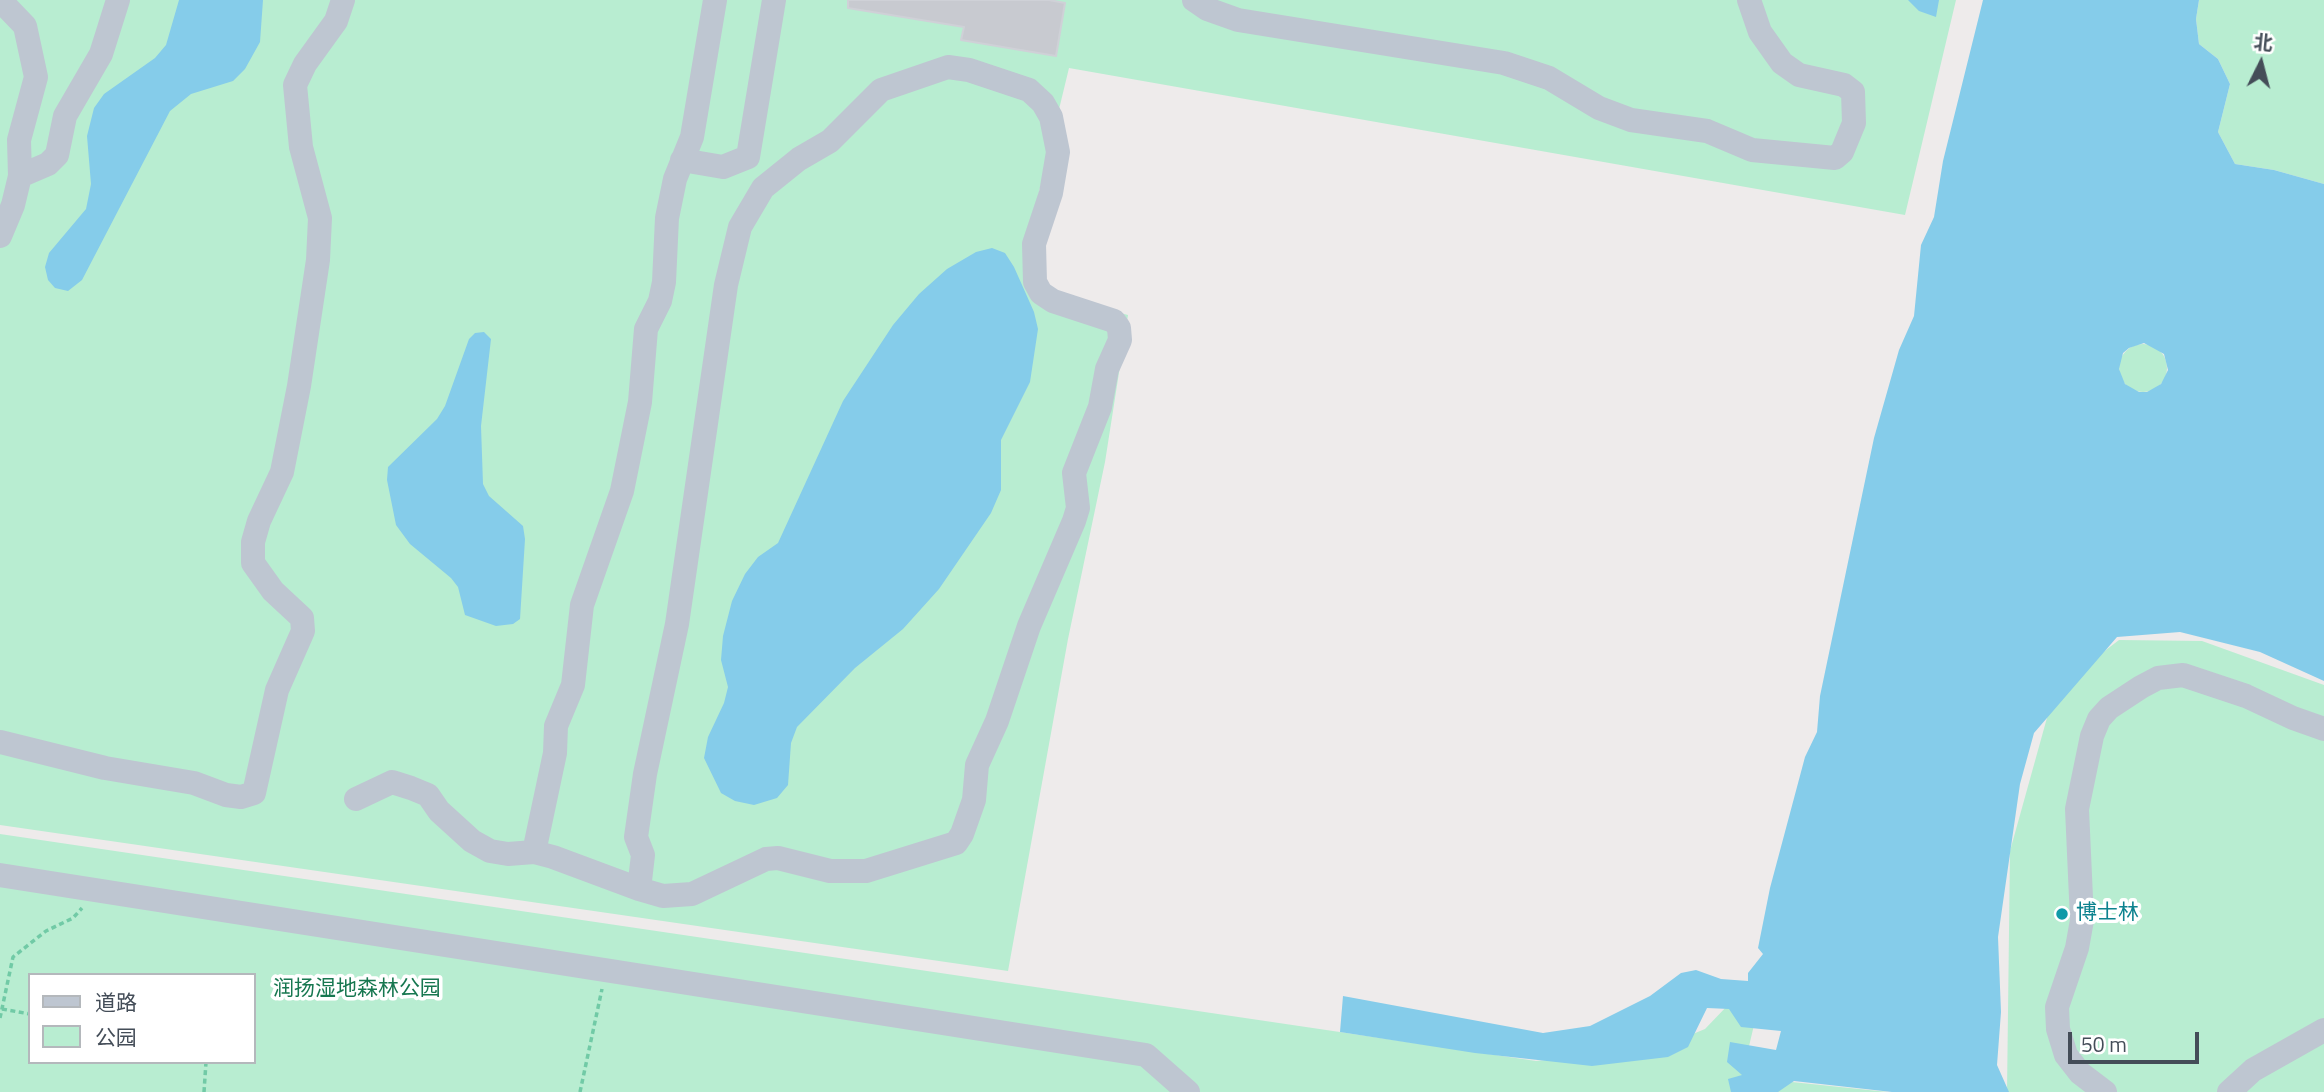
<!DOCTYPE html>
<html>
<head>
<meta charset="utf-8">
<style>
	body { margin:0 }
	#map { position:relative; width:2324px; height:1092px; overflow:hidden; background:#eeebeb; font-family:"Titillium Web","Noto Sans SC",sans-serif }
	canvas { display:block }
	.legend { position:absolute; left:28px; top:973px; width:228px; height:91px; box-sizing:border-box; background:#fff; border:2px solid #b4b8bc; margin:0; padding:9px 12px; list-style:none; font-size:21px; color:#444d58 }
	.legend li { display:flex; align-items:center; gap:14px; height:35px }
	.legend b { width:35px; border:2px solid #b4b8bc }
	.north { position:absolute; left:2226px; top:28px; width:70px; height:70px; -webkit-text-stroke:5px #fff; paint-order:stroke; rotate:6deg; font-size:19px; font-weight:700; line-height:28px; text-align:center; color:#444d58 }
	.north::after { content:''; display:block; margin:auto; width:24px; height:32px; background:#444d58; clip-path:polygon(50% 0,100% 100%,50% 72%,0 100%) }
	.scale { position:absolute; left:2068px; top:1032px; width:131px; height:32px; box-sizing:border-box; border:4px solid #444d58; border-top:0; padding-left:9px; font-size:21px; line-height:24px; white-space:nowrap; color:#444d58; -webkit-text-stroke:5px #fff; paint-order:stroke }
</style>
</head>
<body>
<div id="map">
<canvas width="2324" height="1092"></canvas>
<ul class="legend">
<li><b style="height:9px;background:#bec6d1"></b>道路</li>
<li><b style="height:19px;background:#b8edd1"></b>公园</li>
</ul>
<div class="north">北</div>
<div class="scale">50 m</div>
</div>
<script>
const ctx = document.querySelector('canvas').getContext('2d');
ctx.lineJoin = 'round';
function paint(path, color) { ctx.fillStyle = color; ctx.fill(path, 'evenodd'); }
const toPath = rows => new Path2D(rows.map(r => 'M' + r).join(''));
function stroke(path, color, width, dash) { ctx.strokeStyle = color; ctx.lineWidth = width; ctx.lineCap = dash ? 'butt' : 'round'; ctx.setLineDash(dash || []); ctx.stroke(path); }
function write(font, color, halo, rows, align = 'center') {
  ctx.font = font + ' "Titillium Web","Noto Sans SC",sans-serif'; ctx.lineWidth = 7; ctx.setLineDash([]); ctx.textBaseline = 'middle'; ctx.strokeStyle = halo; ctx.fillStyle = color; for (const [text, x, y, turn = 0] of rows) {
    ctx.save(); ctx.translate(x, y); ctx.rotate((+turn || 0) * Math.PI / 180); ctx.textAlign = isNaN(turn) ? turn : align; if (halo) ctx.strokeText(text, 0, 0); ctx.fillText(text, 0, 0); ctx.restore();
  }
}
const green = toPath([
	[0,0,1956,0,1905,215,1069,68,1032,221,1035,291,1128,315,1105,462,1068,639,1008,971,0,825],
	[2199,0,2324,0,2324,184,2274,170,2235,164,2218,132,2230,84,2218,59,2199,44,2196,19],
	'2119 368a24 24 0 1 1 48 0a24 24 0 1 1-48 0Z',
	[2119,640,2202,641,2324,685,2324,1092,2007,1092,2010,851,2055,689],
	[0,834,1536,1061,1654,1050,1705,1029,1729,1004,1754,1025,1746,1059,1763,1079,1888,1092,0,1092],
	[30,975,254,975,254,1062,30,1062]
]);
const water = toPath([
	[179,0,263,0,260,42,245,69,233,81,191,94,170,111,82,280,68,291,55,288,48,280,45,267,49,253,86,209,91,184,87,136,94,108,104,94,155,58,166,45],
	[1908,0,1939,0,1936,17,1919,11],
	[1983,0,2199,0,2196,19,2199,44,2218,59,2230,84,2218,132,2235,164,2274,170,2324,184,2324,681,2260,652,2180,632,2117,637,2034,733,2020,784,1998,937,2001,1012,1997,1065,2009,1092,1892,1092,1794,1081,1778,1092,1731,1092,1728,1079,1742,1075,1727,1062,1730,1042,1776,1050,1781,1031,1741,1027,1729,1009,1707,1008,1688,1047,1668,1057,1592,1066,1475,1053,1340,1032,1343,996,1543,1033,1590,1026,1650,996,1681,973,1696,970,1721,979,1748,981,1748,973,1763,954,1758,948,1770,888,1805,757,1817,732,1820,696,1874,438,1899,350,1914,316,1921,245,1934,217,1943,161],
	[2144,343,2164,354,2168,370,2161,384,2147,392,2139,392,2125,384,2119,369,2123,353,2129,348],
	[992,248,1005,253,1014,267,1034,312,1038,329,1030,382,1001,440,1001,490,991,513,939,589,903,629,855,668,797,727,791,743,788,785,777,798,754,805,735,801,721,793,704,758,708,737,724,703,728,687,721,660,723,636,732,601,745,574,758,557,778,543,843,401,893,325,919,294,947,269,976,252],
	[484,332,491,339,481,426,483,484,489,496,523,526,525,539,520,619,513,624,496,626,465,615,458,587,451,578,410,544,396,525,387,480,388,467,437,419,445,406,469,339,475,333]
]);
const building = toPath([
	[848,0,1049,0,1065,3,1056,56,961,40,964,27,848,8,848,0]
]);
const path = toPath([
	[2,1009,30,1014],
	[0,1018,13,957,46,931,73,918,82,908],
	[204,1092,206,1062],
	[580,1092,602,989]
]);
const minor = toPath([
	[0,0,25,26,36,77,19,140,20,176],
	[1194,0,1207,9,1238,20,1504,63,1549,78,1599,108,1631,120,1707,131,1752,150,1835,158,1842,152,1854,123,1853,92,1844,85,1799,75,1782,63,1760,32,1749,0],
	[682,160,723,167,748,157,774,0],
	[0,236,13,205,20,176,48,164,57,155,65,116,101,54,118,0],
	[0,742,105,768,194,783,226,795,241,797,254,793,277,690,303,631,302,618,273,591,253,563,253,542,259,521,282,472,299,386,318,260,320,218,301,147,295,85,305,64,336,21,343,0],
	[356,799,392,782,411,788,428,795,439,811,472,841,490,851,508,854,534,852,553,857,639,889,663,896,692,894,766,859,778,858,830,871,866,871,956,843,962,834,974,800,977,765,997,721,1029,626,1074,521,1078,508,1074,473,1100,407,1107,369,1120,340,1119,328,1114,321,1053,301,1041,293,1035,282,1034,244,1051,193,1058,152,1051,117,1043,103,1029,90,969,70,948,67,881,90,830,141,799,159,763,188,740,227,726,285,677,624,645,774,636,837,643,855,639,889],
	[534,852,555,753,556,726,573,685,582,605,622,491,640,402,646,329,660,301,664,282,667,218,675,179,692,137,715,0],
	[0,875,1146,1055,1188,1092],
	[2105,1092,2080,1073,2066,1055,2058,1029,2057,1007,2077,948,2082,920,2077,809,2092,736,2099,719,2109,708,2141,687,2158,678,2183,675,2246,696,2293,718,2324,729],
	[2229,1092,2253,1070,2324,1030]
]);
const markers = [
	[2062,914,7,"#0f9aa8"]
];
const cultureNames = [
	["博士林",2076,914]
];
const parkNames = [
	["润扬湿地森林公园",357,990]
];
paint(green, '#b8edd1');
paint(water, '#85ccea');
paint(building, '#c8cad0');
stroke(building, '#cfd1d7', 2);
stroke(path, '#71caa6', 3.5, [5, 3.5]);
stroke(minor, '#bec6d1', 24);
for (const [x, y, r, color] of markers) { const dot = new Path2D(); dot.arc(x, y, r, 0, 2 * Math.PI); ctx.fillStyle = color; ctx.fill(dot); stroke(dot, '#fff', 2.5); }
write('21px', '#0d838f', '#fff', cultureNames, 'left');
write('21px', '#177750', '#fff', parkNames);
</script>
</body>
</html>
